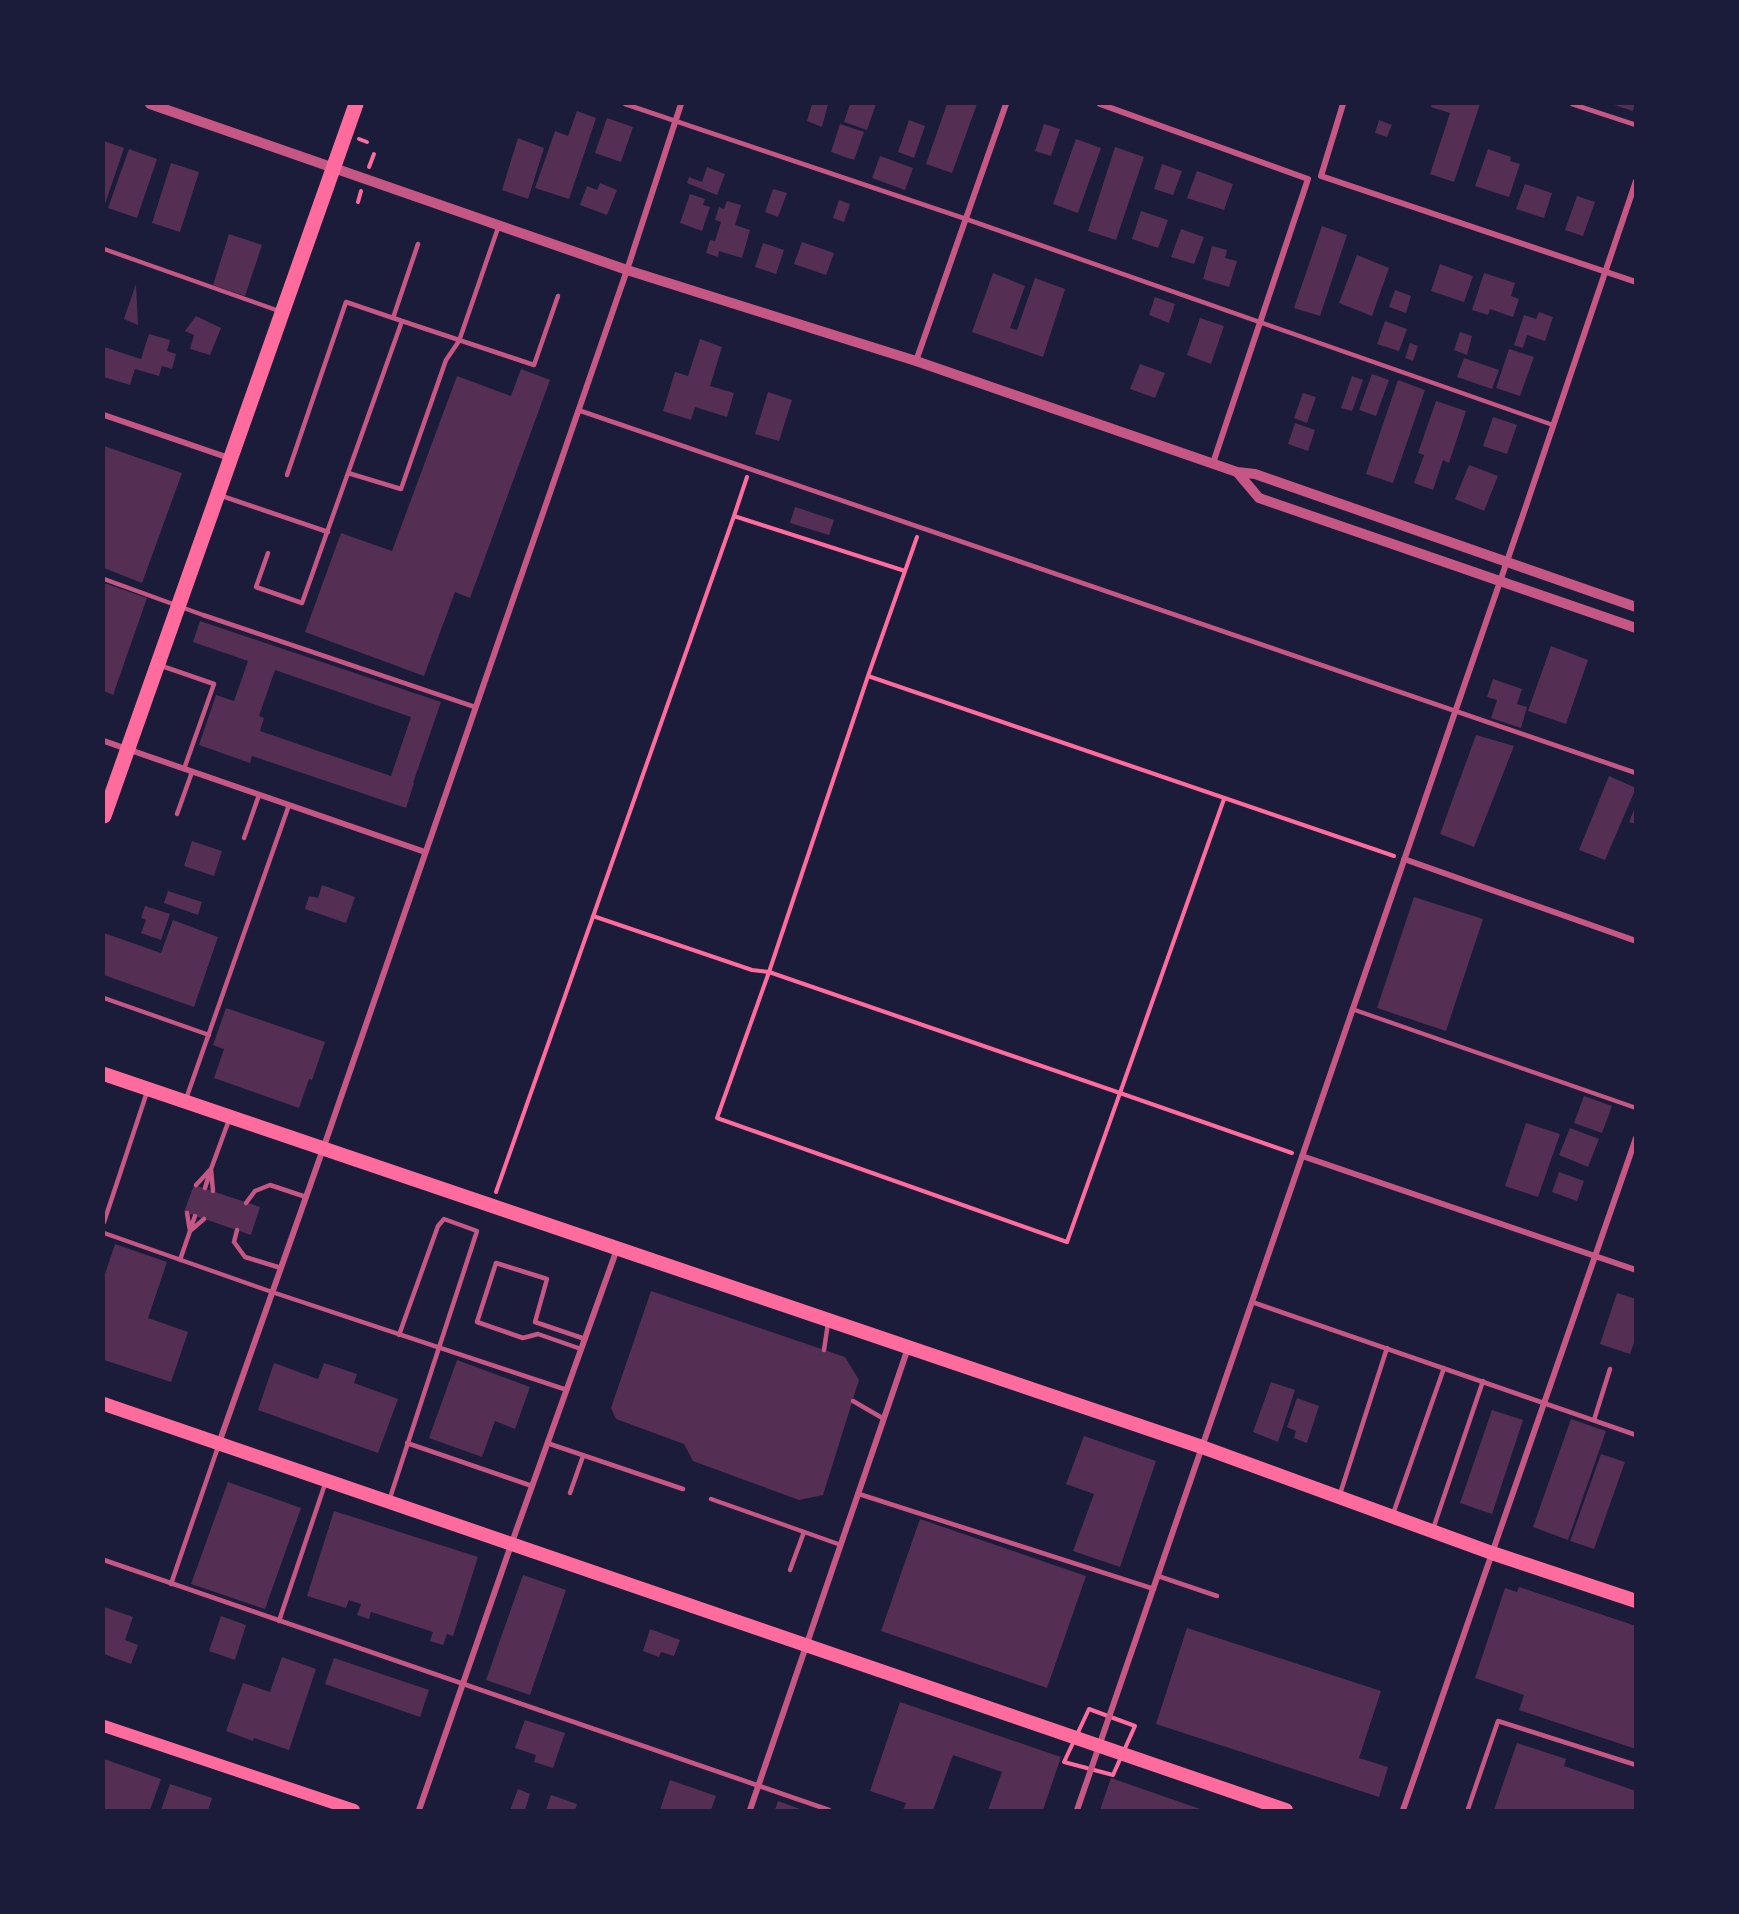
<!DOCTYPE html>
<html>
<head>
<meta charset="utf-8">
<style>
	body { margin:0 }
	#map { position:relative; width:1739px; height:1914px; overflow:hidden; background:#1b1b3a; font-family:"Fira Sans Condensed",sans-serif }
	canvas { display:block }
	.frame { position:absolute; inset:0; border:105px solid #1b1b3a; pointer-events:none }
</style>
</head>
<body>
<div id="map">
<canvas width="1739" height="1914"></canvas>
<div class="frame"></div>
</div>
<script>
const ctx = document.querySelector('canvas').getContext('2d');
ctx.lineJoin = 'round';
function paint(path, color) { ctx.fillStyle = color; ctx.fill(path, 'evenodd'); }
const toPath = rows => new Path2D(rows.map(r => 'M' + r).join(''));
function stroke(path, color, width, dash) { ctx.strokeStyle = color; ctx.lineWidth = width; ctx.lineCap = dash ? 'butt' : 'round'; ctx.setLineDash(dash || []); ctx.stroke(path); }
const building = toPath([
	[812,104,828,104,822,127,807,121],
	[850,104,876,104,867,130,844,122],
	[947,104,977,104,952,173,926,164],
	[1432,104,1480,104,1454,182,1430,174,1450,113,1431,107],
	[1611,104,1635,104,1633,111],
	[577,111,596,118,569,199,535,188,555,131,568,136],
	[607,118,633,127,621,162,595,153],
	[909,120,925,126,914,158,898,152],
	[1379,120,1392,125,1387,137,1375,133],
	[840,124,864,132,854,160,831,152],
	[1044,124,1060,129,1051,156,1035,151],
	[518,138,544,148,528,199,502,190],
	[1076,139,1101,148,1078,213,1053,204],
	[104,141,124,148,104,207],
	[1115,147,1144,157,1116,240,1088,231],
	[129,149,157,159,137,218,108,208],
	[1488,149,1511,157,1510,161,1520,164,1509,197,1475,186],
	[880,156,913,168,905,190,872,178],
	[171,163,199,172,180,232,152,223],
	[1162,164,1182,171,1173,195,1154,189],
	[707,167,725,174,717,195,687,183,689,177,702,182],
	[1197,171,1233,184,1224,210,1187,198],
	[600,183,617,190,607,215,580,205,587,186,597,190],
	[1525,184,1552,193,1544,218,1516,209],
	[773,189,787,193,778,217,765,212],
	[690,194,705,199,703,205,710,207,702,231,680,223],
	[1577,196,1595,202,1583,236,1565,230],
	[839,200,850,204,844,222,833,218],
	[727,201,741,205,735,225,750,230,742,258,719,251,718,257,706,253,710,240,715,241,721,222,715,220,719,207,724,209],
	[1141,211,1168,220,1158,248,1132,239],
	[1322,226,1347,235,1320,316,1294,308],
	[1181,229,1204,237,1194,264,1171,257],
	[229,234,262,245,245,296,213,285],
	[802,242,834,253,826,275,794,264],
	[763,243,784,250,776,274,755,267],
	[1212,246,1227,250,1225,258,1237,261,1229,287,1203,279],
	[1357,255,1389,268,1372,316,1339,303],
	[1440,264,1473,276,1464,302,1431,291],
	[993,273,1025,286,1010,328,1017,330,1035,278,1065,289,1043,357,972,332],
	[1484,273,1515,283,1511,296,1519,299,1513,317,1490,309,1488,315,1472,310],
	[136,284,138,325,124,319],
	[1395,290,1411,296,1406,313,1389,307],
	[1155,297,1175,304,1169,323,1149,315],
	[1539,312,1553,317,1545,341,1527,335,1523,348,1514,345,1524,315,1536,319],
	[196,316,221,328,210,355,190,349,194,335,185,331],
	[1200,318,1224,326,1211,364,1187,355],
	[1385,321,1407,329,1399,351,1377,344],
	[1460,332,1472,336,1467,355,1454,350],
	[149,334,170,340,167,351,176,354,172,369,162,366,159,376,135,369,130,385,104,377,104,347,141,359],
	[700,339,722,347,710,386,734,393,727,417,695,407,691,420,663,411,675,372,688,376],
	[1410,343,1418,346,1413,361,1405,358],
	[1509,349,1534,357,1520,396,1496,388],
	[1464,358,1499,370,1492,389,1457,377],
	[1140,364,1165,373,1155,398,1130,389],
	[521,369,550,380,470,598,455,592,424,676,305,632,341,533,392,551,457,376,511,396],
	[1372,374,1389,380,1376,416,1359,410],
	[1352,376,1363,380,1352,411,1341,408],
	[1398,380,1425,390,1393,483,1366,474],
	[768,392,792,400,779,441,755,434],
	[1303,393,1316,397,1307,423,1294,418],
	[1436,401,1466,411,1449,463,1443,460,1433,490,1414,483,1424,455,1418,453],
	[1493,417,1517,425,1507,454,1483,446],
	[1295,423,1315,430,1308,451,1288,444],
	[104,446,182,473,142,583,104,568],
	[1469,465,1498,476,1484,511,1455,499],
	[795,507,834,520,829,535,790,523],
	[104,583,147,598,113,695,104,691],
	[200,621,441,702,413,783,414,783,406,808,252,756,250,763,199,745,216,695,234,701,248,661,193,642],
	[275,670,411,717,391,776,260,731,264,718,259,716],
	[1551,646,1588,660,1566,724,1528,711],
	[1493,679,1522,689,1517,704,1527,707,1521,728,1491,718,1497,700,1487,697],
	[1476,735,1514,746,1474,847,1440,834],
	[1609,776,1636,788,1605,860,1579,850],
	[1636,805,1636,824,1629,822],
	[192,841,222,851,214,876,184,866],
	[322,885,355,897,346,923,305,909,309,896,318,898],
	[168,891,202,902,198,915,164,903],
	[1414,897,1483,919,1446,1031,1377,1008],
	[145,906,170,914,161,940,141,933,146,920,141,918],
	[173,920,218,937,194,1007,104,975,104,933,161,953],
	[226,1008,325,1042,312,1080,309,1079,299,1108,214,1078,224,1049,213,1045],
	[1584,1096,1612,1106,1602,1133,1574,1123],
	[1526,1123,1560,1134,1538,1197,1505,1186],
	[1570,1128,1599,1139,1588,1167,1559,1155],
	[1559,1172,1584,1181,1577,1201,1552,1192],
	[194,1185,260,1207,251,1235,184,1212],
	[115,1244,167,1262,148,1318,188,1332,171,1382,104,1360,104,1277],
	[651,1291,845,1357,859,1380,823,1495,799,1500,693,1461,684,1444,616,1419,611,1408],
	[1617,1293,1636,1299,1636,1337,1630,1354,1600,1344],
	[457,1360,530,1387,515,1429,495,1421,482,1457,429,1438],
	[274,1363,318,1379,324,1363,357,1374,354,1383,398,1399,378,1453,258,1410],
	[1271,1382,1295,1390,1278,1442,1253,1432],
	[1297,1398,1319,1406,1307,1443,1294,1438,1296,1431,1287,1427],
	[1492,1410,1523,1420,1492,1514,1460,1503],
	[1571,1419,1606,1431,1568,1540,1533,1527],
	[1084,1436,1156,1461,1120,1567,1073,1551,1094,1494,1066,1484],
	[1601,1454,1625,1462,1594,1549,1570,1541],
	[228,1482,301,1508,265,1609,191,1584],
	[334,1511,478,1557,453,1636,447,1634,443,1645,430,1641,433,1632,371,1612,369,1619,357,1615,361,1604,349,1600,346,1608,307,1596],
	[920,1519,1086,1576,1047,1688,881,1631],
	[523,1575,566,1590,530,1695,486,1680],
	[1519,1587,1636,1626,1636,1749,1519,1710,1524,1695,1475,1678,1505,1588,1517,1592],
	[104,1607,133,1617,125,1640,138,1645,131,1664,104,1654],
	[221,1616,246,1625,235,1660,209,1651],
	[1187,1628,1381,1691,1359,1758,1388,1767,1379,1797,1156,1724],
	[650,1629,680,1640,674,1656,661,1652,659,1657,643,1651],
	[282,1657,316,1669,289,1750,254,1738,253,1741,226,1731,243,1683,270,1692],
	[334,1658,429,1690,420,1717,325,1684],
	[900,1702,1061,1757,1043,1810,988,1810,1002,1772,953,1755,933,1810,903,1810,906,1803,870,1791],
	[525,1720,565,1733,553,1768,534,1762,536,1755,515,1748],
	[1517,1743,1566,1759,1564,1766,1636,1791,1636,1810,1494,1810],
	[104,1759,161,1779,150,1810,104,1810],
	[1111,1778,1203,1810,1100,1810],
	[670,1780,716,1796,711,1810,660,1810],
	[170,1784,212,1798,208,1810,161,1810],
	[518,1789,530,1794,525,1810,510,1810],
	[551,1795,577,1804,575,1810,546,1810],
	[778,1801,800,1809,799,1810,775,1810]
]);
const path = toPath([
	[359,139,367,142],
	[369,167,374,154],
	[358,202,361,191],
	[734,516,747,477],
	[868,676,1394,856],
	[1224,799,1120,1093,1067,1242,717,1118,769,972,1120,1093,1292,1153],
	[593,916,752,970,769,972,868,676,917,537],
	[496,1192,734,516,905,571],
	[1089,1709,1135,1726,1113,1775,1064,1762,1089,1709]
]);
const service = toPath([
	[625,104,966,219,1553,425],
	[1572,104,1636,125],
	[104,249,279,311],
	[393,318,418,244],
	[578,410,1636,773],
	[348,473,402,321,534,365,558,296],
	[287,475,346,302,402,321],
	[219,495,328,532],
	[268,553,256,587,302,603,348,473,401,489,446,360,459,341,499,225],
	[104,579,203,615,475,707],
	[159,665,214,684,184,769],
	[177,814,192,772],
	[244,838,259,795],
	[104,998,209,1035],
	[1352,1009,1636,1108],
	[186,1099,289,805],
	[196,1185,211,1169],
	[205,1188,210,1172],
	[213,1191,211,1169,229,1120],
	[246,1203,255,1191,270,1185,306,1197],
	[187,1213,190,1231],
	[104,1222,147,1092],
	[190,1230,195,1216],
	[237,1230,234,1242,245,1257,281,1268],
	[104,1233,272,1292,567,1390],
	[180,1260,190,1231,204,1219],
	[1252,1302,1636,1435],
	[581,1349,538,1334,523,1338,477,1322,496,1263,547,1279,535,1322,585,1339],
	[824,1350,828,1323],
	[853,1401,884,1419],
	[1594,1420,1610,1369],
	[407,1443,532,1486],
	[547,1443,683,1489],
	[570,1493,583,1456],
	[859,1494,1154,1589],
	[1340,1494,1387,1348],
	[711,1499,841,1545],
	[389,1501,477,1231,444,1219,438,1226,399,1335],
	[1393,1514,1444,1368],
	[1433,1529,1483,1381],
	[104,1560,829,1810],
	[790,1570,804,1532],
	[1158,1576,1217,1596],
	[171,1584,218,1447],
	[279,1621,326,1481],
	[1468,1809,1498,1721,1636,1765]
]);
const minor = toPath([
	[1100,104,1308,179,1213,463],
	[1343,104,1321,176,1636,282],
	[916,361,1006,104],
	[104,415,229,458],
	[104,741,425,852],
	[1404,859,1636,941],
	[1302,1156,1636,1270],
	[219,1443,323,1149,627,270,681,104],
	[419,1810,511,1545,617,1249],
	[750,1810,908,1348],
	[1077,1810,1526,506,1636,181],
	[1403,1810,1636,1138]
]);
const tertiary = toPath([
	[150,104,627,270,916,361,1237,472,1255,474,1636,607],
	[1237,472,1259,498,1636,628]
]);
const secondary = toPath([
	[104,1726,354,1810]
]);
const primary = toPath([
	[104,1074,1202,1447,1492,1553,1636,1601],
	[104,1404,1286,1810]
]);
const trunk = toPath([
	[104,816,356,104]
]);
paint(building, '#542f53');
stroke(path, '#ff6b9d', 4);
stroke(service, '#c65784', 4.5);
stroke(minor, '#c65784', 6);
stroke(tertiary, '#c65784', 10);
stroke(secondary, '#ff6b9d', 12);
stroke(primary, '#ff6b9d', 14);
stroke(trunk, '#ff6b9d', 15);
</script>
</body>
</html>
